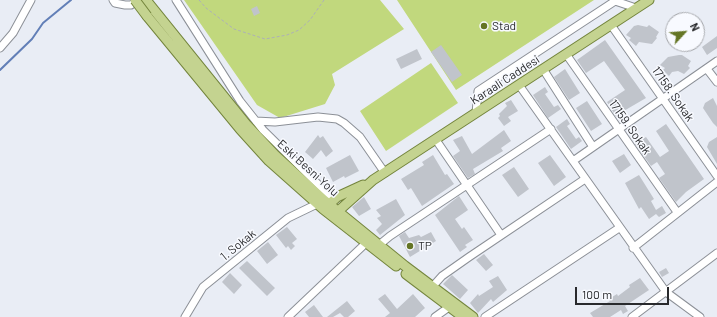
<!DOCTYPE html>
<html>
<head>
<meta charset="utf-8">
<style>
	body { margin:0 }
	#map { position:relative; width:717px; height:317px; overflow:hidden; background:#e9edf5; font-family:Barlow,sans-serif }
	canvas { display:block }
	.north { position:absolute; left:665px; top:12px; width:40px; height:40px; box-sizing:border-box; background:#f8faff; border:1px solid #a5a7ab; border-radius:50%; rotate:64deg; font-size:11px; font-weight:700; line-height:16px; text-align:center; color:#292a2d }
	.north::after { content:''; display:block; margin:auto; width:14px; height:18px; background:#647524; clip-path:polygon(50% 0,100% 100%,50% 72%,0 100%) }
	.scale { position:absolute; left:575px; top:287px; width:94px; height:18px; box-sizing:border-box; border:2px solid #292a2d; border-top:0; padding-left:5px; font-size:12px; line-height:14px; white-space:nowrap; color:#292a2d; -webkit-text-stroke:3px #f8faff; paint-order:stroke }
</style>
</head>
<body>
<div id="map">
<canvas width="717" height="317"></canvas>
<div class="north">N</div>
<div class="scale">100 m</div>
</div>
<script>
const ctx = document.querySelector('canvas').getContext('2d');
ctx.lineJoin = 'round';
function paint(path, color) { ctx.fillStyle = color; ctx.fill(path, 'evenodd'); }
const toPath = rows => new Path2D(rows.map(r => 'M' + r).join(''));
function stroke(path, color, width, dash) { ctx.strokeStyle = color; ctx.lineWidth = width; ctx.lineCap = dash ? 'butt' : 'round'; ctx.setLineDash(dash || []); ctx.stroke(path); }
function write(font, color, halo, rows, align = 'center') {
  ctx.font = font + ' Barlow,sans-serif'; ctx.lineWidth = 3; ctx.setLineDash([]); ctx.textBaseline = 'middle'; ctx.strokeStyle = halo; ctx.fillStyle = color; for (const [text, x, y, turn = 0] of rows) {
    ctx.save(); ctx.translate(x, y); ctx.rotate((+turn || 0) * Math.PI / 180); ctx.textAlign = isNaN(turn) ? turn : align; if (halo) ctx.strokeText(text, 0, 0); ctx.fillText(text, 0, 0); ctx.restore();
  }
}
const green = toPath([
	[184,0,380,0,404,29,332,74,335,85,325,104,280,118,257,105],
	[397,0,594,0,456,90],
	[431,63,458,103,386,151,360,111]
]);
const stream = toPath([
	[0,70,32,39,43,23,71,0]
]);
const building = toPath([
	[257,6,260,13,254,16,251,9],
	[638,25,647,27,649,25,659,32,656,37,657,38,652,44,639,42,636,46,629,40,631,38,626,35,634,26],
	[717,36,717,48,707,55,702,47],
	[605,40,646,98,622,112,623,114,617,118,607,102,625,90,604,61,586,73,577,60],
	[441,45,462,75,452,82,431,52],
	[417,49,422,59,401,69,396,59],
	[679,55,682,55,691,61,688,66,690,68,684,74,678,71,672,72,669,76,663,70,665,68,660,65,668,57],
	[565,69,580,93,569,100,554,77],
	[545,87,548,92,545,94,554,107,558,105,561,109,548,118,533,95],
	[713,98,717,106,717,127,713,123,703,108,705,103],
	[511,100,518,111,508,117,511,121,504,126,498,118,500,116,499,114,507,106,505,103],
	[587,101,602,124,591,131,576,108],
	[567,119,570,124,567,126,576,139,579,137,582,141,571,149,556,127],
	[666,124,704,179,686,192,676,202,659,178,665,174,657,162,651,166,635,144,646,137,660,157,669,151,656,131],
	[504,130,511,141,501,148,503,151,473,169,475,174,468,178,453,156,460,151,453,140,462,136,472,154],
	[318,135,320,138,323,136,333,151,326,157,321,150,313,159,305,152],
	[717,137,717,164,707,147,709,142],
	[624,154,631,165,620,173,612,161],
	[350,155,359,171,345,178,344,176,333,182,326,168],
	[433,155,445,175,447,174,454,184,422,206,411,188,408,190,401,179,424,165,422,162],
	[550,155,566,177,554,186,538,163],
	[514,167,529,189,518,197,502,175],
	[639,175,654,199,651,201,656,210,662,206,666,213,659,217,656,214,649,219,641,207,639,209,625,183],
	[459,196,468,210,455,219,462,229,464,227,473,240,465,245,467,247,460,252,435,215],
	[364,197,371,209,359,216,352,207],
	[396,199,405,215,380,235,376,230,382,224,377,218,381,216,376,210],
	[287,227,297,239,292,243,295,246,291,250,288,246,286,248,276,235],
	[405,232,409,238,419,235,421,237,431,232,436,241,410,257,399,236],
	[268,242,278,255,267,264,257,251],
	[484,254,493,265,486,271,476,260],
	[247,261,275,288,267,296,239,268],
	[666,268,669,273,662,277,659,272],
	[230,273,242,285,234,294,222,282],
	[452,275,468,290,460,299,443,284],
	[498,276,507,290,493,302,491,299,478,313,470,303,478,294,479,296,493,287,489,281],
	[640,278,649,290,625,306,628,311,623,314,621,310,610,317,593,317,590,313,610,301,609,299,617,294,618,296,630,287,629,285],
	[385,294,397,309,413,294,425,308,415,317,385,317,390,313,378,299],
	[347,301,355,311,348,317,344,317,340,313,333,317,327,317],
	[314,305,323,317,309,317,305,312]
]);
const path = toPath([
	[199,0,206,8,234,29,265,39,287,35,299,30,310,20,324,0]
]);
const minor = toPath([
	[113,0,115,3,125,5,131,5,138,0],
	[176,0,240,101,263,130,334,200],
	[611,25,717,176],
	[0,48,13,33,31,0],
	[566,54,677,212],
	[543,69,593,147],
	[707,69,717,82],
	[519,85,666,292,700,317],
	[476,113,478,91,615,1,636,8],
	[256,121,275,122,318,117,337,119,344,123,360,137,385,173],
	[436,140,501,235],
	[573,161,717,61],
	[379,245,390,236,551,129],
	[633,248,717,182],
	[433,286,442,276,469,257,585,179],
	[185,317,203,287,288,218,317,204],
	[288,317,366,243],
	[435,317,449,307],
	[485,317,619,228],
	[632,317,717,253]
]);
const major = toPath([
	[146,0,246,124,275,155,324,200,405,266,473,317],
	[147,16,240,129,269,161,323,209,396,266],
	[325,208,337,197,363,185],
	[335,214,373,180,649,0],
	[406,274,463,317]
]);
const majorBridge = toPath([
	[135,0,147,16]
]);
const markers = [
	[484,26,4,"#647524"],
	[410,246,4,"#647524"]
];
const poiNames = [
	["Stad",492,26],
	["TP",418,246]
];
const streetNames = [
	["Karaali Caddesi",505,80,-33],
	["17158. Sokak",673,94,55],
	["17159. Sokak",630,127,55],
	["Eski Besni Yolu",308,168,42],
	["1. Sokak",238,245,-39]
];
paint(green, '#c1d87d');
stroke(stream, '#627fb7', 2);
paint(building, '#c0c4cb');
stroke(minor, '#8c9097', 9);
stroke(major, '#74853d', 11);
stroke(path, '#adb0b7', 1, [3, 2]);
stroke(minor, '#fff', 7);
stroke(major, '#c4d390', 9);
stroke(majorBridge, '#74853d', 11, []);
stroke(majorBridge, '#c4d390', 9);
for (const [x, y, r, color] of markers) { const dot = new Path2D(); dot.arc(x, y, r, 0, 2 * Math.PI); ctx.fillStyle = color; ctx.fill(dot); stroke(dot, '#f8faff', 1.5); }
write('12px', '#292a2d', '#f8faff', poiNames, 'left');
write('12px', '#292a2d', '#f8faff', streetNames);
</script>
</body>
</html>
